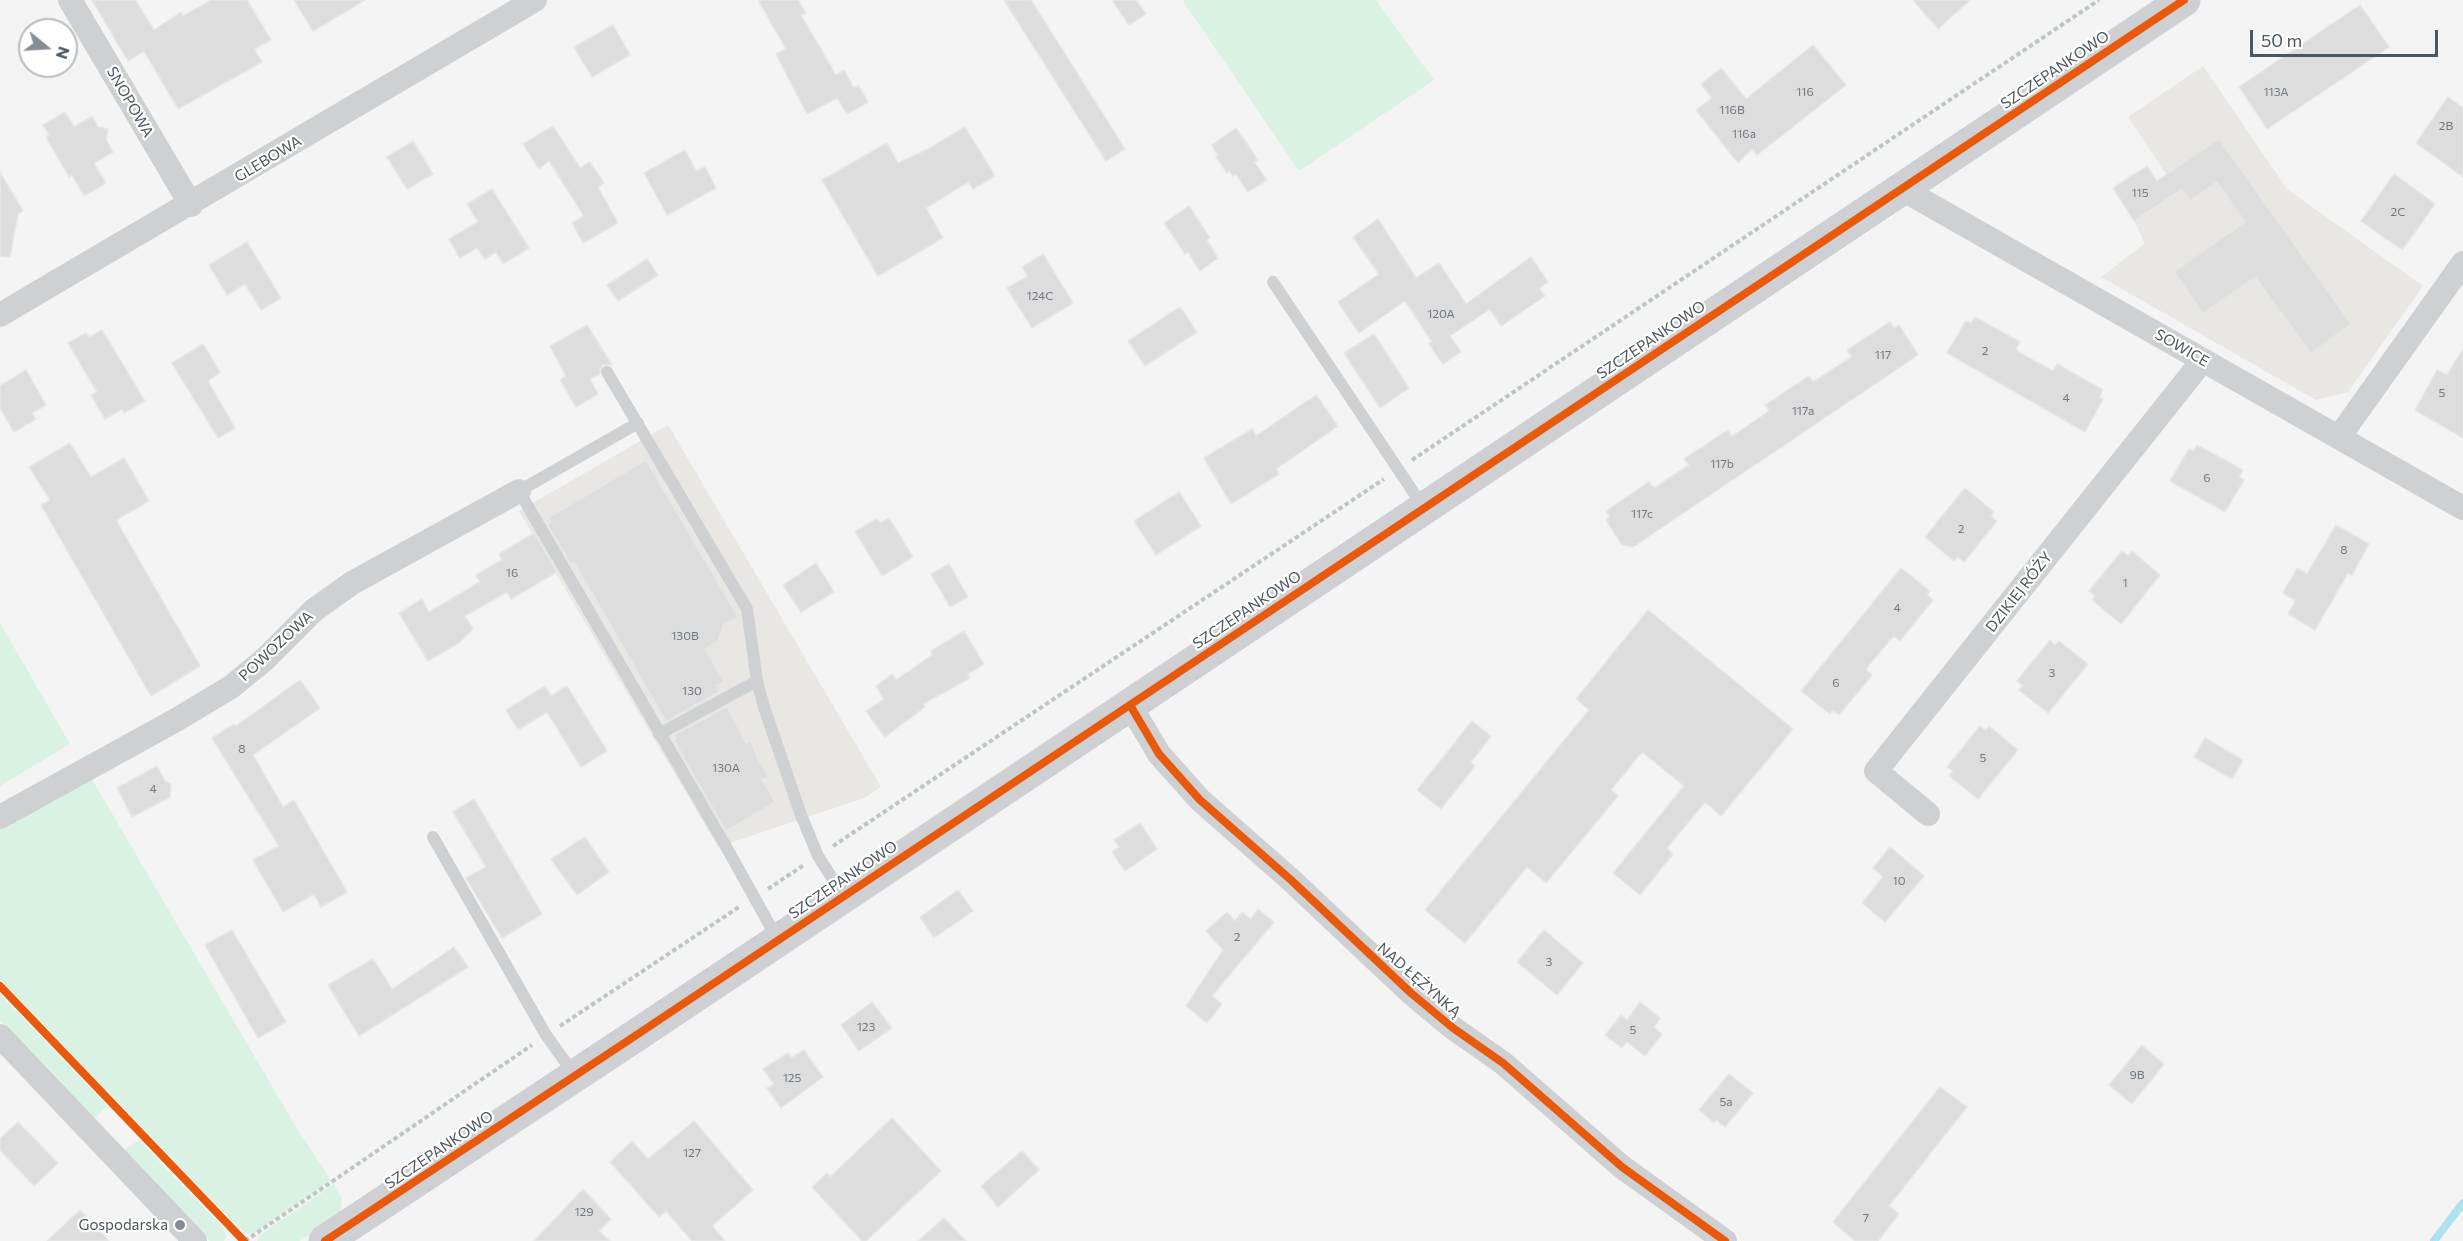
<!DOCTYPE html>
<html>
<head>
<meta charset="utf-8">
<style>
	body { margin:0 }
	#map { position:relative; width:2463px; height:1241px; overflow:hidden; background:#f4f4f4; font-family:Commissioner,sans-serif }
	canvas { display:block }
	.north { position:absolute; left:18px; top:18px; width:60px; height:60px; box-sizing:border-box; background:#fff; border:2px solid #b7bbc0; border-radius:50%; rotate:108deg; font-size:16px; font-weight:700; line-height:24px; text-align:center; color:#4a5661 }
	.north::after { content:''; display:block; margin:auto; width:21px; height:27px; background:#868d94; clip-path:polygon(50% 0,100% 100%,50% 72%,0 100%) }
	.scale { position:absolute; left:2250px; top:30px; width:188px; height:27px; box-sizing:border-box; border:3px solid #4a5661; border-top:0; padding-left:8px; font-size:18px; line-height:21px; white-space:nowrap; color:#4a5661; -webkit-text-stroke:4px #fff; paint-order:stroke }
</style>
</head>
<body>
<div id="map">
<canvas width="2463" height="1241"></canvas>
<div class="north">N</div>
<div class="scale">50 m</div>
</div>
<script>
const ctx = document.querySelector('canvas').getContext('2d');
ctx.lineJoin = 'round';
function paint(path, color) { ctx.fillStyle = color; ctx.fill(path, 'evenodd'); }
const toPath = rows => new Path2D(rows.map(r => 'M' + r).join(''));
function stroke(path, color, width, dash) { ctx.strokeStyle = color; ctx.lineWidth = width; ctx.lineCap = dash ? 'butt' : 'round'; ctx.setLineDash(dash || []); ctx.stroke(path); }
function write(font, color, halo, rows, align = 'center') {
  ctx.font = font + ' Commissioner,sans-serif'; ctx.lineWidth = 4.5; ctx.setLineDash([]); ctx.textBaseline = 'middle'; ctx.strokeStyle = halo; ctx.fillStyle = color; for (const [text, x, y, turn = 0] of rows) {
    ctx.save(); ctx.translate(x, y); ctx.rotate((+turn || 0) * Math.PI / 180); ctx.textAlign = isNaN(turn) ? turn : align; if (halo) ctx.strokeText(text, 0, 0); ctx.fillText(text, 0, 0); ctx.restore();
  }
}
const commercial = toPath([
	[2203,66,2287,189,2423,286,2348,392,2316,400,2101,277,2145,243,2134,221,2178,192,2128,117],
	[668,425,881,787,864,798,718,847,519,511]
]);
const green = toPath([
	[1184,0,1376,0,1434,80,1299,171,1183,1],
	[0,623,70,744,0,786],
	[90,776,296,1127,331,1180,252,1234,244,1233,0,979,0,827],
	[0,994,107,1106,94,1119,0,1020],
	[139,1140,224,1229,226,1237,224,1241,210,1241,124,1151],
	[334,1184,342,1199,340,1218,299,1241,257,1241,260,1235]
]);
const stream = toPath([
	[2434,1241,2463,1203]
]);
const building = toPath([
	[92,0,135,0,154,30,181,12,183,16,211,0,247,0,271,40,254,49,262,62,178,109,144,51,128,61,92,0],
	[294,0,365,0,313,31,294,0],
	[758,0,798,0,806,13,801,15,836,75,844,70,854,88,858,85,868,102,847,114,837,98,807,114,776,54,786,49,758,0],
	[1004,0,1031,0,1125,149,1106,161,1004,0],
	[1112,0,1136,0,1146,14,1129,25,1112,0],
	[1913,0,1970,0,1938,29,1913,0],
	[2360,5,2389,47,2267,129,2239,87,2360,5],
	[613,25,630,55,592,77,574,47,613,25],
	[1813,45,1846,85,1757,155,1752,149,1738,163,1696,110,1712,98,1701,84,1721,68,1746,99,1813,45],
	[2448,97,2463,108,2463,177,2416,143,2448,97],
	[65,112,74,127,92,116,98,127,108,129,106,139,113,152,94,163,106,183,84,196,72,175,69,177,46,137,49,135,43,125,65,112],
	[553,126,580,168,590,162,604,183,598,187,618,223,583,243,572,223,584,216,549,161,539,169,523,144,553,126],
	[965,127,995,176,973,189,968,182,926,208,943,238,878,276,822,180,887,143,898,163,930,148,965,127],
	[1236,128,1258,160,1254,162,1267,180,1248,192,1236,174,1233,176,1229,171,1227,173,1216,157,1218,155,1212,145,1236,128],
	[2219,139,2351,324,2311,353,2255,277,2203,313,2174,272,2245,222,2217,182,2190,200,2182,189,2134,221,2113,188,2147,166,2157,181,2219,139],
	[413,141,433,174,407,189,387,157,413,141],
	[685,150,696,171,705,167,716,188,667,215,644,173,685,150],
	[0,172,23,211,18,214,10,257,0,256,0,172],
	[2394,174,2435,204,2402,250,2361,221,2394,174],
	[492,189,529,248,503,264,496,252,485,259,477,248,460,258,449,239,478,222,467,204,492,189],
	[1189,206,1210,238,1207,240,1218,258,1200,271,1188,252,1185,254,1164,223,1189,206],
	[1378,219,1416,278,1439,263,1466,304,1531,257,1548,282,1539,288,1545,296,1501,326,1490,309,1450,336,1461,352,1443,364,1429,344,1432,342,1405,301,1359,333,1338,302,1379,274,1353,237,1378,219],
	[247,242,281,298,261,310,245,284,227,295,209,265,247,242],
	[1043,254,1073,303,1032,328,1007,288,1028,276,1022,267,1043,254],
	[647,259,658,275,618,301,607,285,647,259],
	[1180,307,1197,332,1145,366,1128,341,1180,307],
	[1975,317,2020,342,2016,349,2020,353,2053,371,2057,364,2103,390,2099,397,2103,399,2085,432,1947,353,1966,321,1971,323,1975,317],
	[1890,322,1894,328,1899,325,1918,355,1633,547,1622,545,1606,520,1610,517,1606,511,1649,482,1654,488,1689,465,1684,459,1728,430,1732,436,1737,433,1769,411,1765,405,1809,376,1813,382,1847,360,1852,357,1847,350,1890,322],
	[587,325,612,365,602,365,599,374,590,379,598,394,576,407,560,380,566,376,550,346,587,325],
	[102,330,145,401,124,413,122,409,105,419,91,395,97,392,68,343,86,333,89,337,102,330],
	[1374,334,1409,388,1380,408,1344,353,1374,334],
	[203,344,220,372,208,381,235,428,218,438,172,363,203,344],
	[2463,349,2463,438,2415,410,2437,370,2447,375,2463,349],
	[26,370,46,405,32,413,36,419,14,432,0,408,0,386,26,370],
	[1316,395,1338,426,1276,469,1279,474,1231,504,1204,458,1252,429,1256,436,1316,395],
	[70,443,91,477,124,458,149,501,116,520,200,666,151,696,41,505,50,500,29,467,70,443],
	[2197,445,2243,470,2239,477,2244,480,2225,512,2170,481,2189,449,2194,451,2197,445],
	[646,460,738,617,723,625,718,641,705,649,724,682,716,686,719,692,666,721,574,562,571,564,548,525,551,523,548,518,646,460],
	[1965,488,1994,512,1991,516,1997,521,1964,562,1958,557,1954,561,1925,537,1965,488],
	[1179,492,1201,526,1156,555,1134,521,1179,492],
	[889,518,913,557,882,576,855,531,877,519,880,523,889,518],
	[2336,525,2369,544,2352,575,2348,573,2315,630,2288,614,2296,601,2283,593,2297,568,2307,574,2336,525],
	[534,533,557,572,511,599,507,592,465,616,473,629,460,642,428,661,399,613,422,599,429,612,480,582,476,575,502,560,499,554,534,533],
	[2122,551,2128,556,2132,551,2160,575,2121,624,2092,600,2095,596,2089,591,2122,551],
	[816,563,834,592,801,612,783,585,816,563],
	[949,564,968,597,950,607,931,574,949,564],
	[1901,568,1930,591,1927,595,1933,600,1900,641,1894,636,1869,665,1866,670,1872,675,1839,715,1833,710,1830,714,1801,691,1901,568],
	[1648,610,1793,729,1721,816,1705,802,1667,848,1673,854,1640,895,1613,873,1684,786,1642,752,1611,790,1618,796,1546,883,1527,867,1465,943,1425,910,1589,710,1576,699,1648,610],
	[964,631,984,664,968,674,970,678,923,704,925,707,885,737,866,711,884,699,876,686,892,674,896,680,932,655,931,651,964,631],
	[2050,640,2055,645,2059,641,2088,664,2048,713,2019,690,2023,686,2017,681,2050,640],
	[300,680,320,708,253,755,283,807,294,800,347,892,321,907,314,894,283,912,253,860,279,846,212,738,234,724,236,726,300,680],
	[545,686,551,696,567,686,607,751,581,767,547,712,518,730,506,710,545,686],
	[727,707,746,743,751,741,758,760,769,777,762,780,775,802,726,831,674,740,676,738,674,735,727,707],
	[1472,721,1491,736,1471,762,1475,766,1441,809,1417,790,1472,721],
	[1980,726,1986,731,1989,726,2018,750,1978,799,1949,776,1953,771,1947,767,1980,726],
	[2205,738,2243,760,2232,779,2194,757,2205,738],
	[157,766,165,781,171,784,170,797,132,817,117,788,157,766],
	[474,799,542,914,502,938,466,878,486,867,453,812,474,799],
	[1140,823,1157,849,1125,871,1112,852,1119,847,1114,840,1140,823],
	[585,837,609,872,577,895,551,859,585,837],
	[1890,847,1924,876,1885,922,1862,903,1883,877,1873,868,1890,847],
	[958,890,973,911,934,938,920,917,958,890],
	[1258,909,1274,922,1212,996,1222,1004,1207,1023,1186,1006,1223,950,1206,931,1227,912,1235,921,1242,912,1251,919,1258,909],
	[232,930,286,1022,258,1038,205,945,232,930],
	[1544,930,1583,963,1557,995,1517,962,1544,930],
	[454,947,468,967,359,1036,328,985,373,959,392,989,454,947],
	[872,1002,892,1028,859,1051,841,1025,872,1002],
	[1640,1002,1660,1018,1654,1027,1662,1034,1645,1056,1627,1042,1622,1048,1605,1035,1621,1015,1627,1020,1640,1002],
	[2142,1045,2164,1064,2132,1104,2109,1085,2142,1045],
	[804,1050,823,1077,781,1108,767,1088,774,1084,763,1069,788,1053,791,1058,804,1050],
	[1729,1074,1753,1093,1725,1127,1716,1120,1714,1123,1699,1110,1729,1074],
	[1940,1087,1967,1107,1889,1206,1899,1214,1878,1241,1855,1241,1833,1222,1940,1087],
	[892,1118,941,1171,866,1241,862,1241,812,1187,827,1173,830,1177,892,1118],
	[694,1121,753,1190,712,1226,725,1241,692,1241,666,1211,659,1217,610,1162,632,1141,648,1159,694,1121],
	[18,1122,58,1163,34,1186,0,1150,0,1139,18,1122],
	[1022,1151,1039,1170,998,1207,981,1186,1022,1151],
	[583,1189,611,1219,599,1231,610,1241,534,1241,583,1189],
	[80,1210,109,1241,47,1241,80,1210],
	[944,1218,966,1241,918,1241,944,1218]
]);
const path = toPath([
	[1412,460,2099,0],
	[833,846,1384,479],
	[768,889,804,865],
	[560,1026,739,907],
	[245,1241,532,1045]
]);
const lane = toPath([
	[1273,282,1424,508],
	[607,372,747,609,757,681,764,707,801,815,818,856,843,895],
	[638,423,519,491,724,843,778,940],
	[659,734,757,681],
	[433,837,546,1035,574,1074]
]);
const street = toPath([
	[70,0,191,205],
	[1902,189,2463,508],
	[0,315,535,0],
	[2339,437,2463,263],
	[1130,705,1159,754,1200,800,1291,880,1411,993,1453,1028,1503,1063,1622,1167,1725,1241],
	[1928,814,1876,771,2203,360],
	[0,817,176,720,231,687,264,660,314,610,352,583,519,491],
	[0,1036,195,1241]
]);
const secondary = toPath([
	[325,1241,638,1034,2184,0]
]);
const cycleway = toPath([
	[1130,705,1159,754,1200,800,1291,880,1411,993,1453,1028,1503,1063,1622,1167,1725,1241],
	[0,986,244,1241],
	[325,1241,638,1034,2184,0]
]);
const markers = [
	[180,1225,6,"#868d94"]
];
const numberNames = [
	["116",1805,92],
	["113A",2276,92],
	["116B",1732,110],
	["2B",2446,126],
	["116a",1744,134],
	["115",2140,193],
	["2C",2398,212],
	["124C",1040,296],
	["120A",1441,314],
	["2",1985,351],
	["117",1883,355],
	["5",2442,393],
	["4",2066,398],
	["117a",1803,411],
	["117b",1722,464],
	["6",2207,478],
	["117c",1642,514],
	["2",1961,529],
	["8",2344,550],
	["16",512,573],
	["1",2125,583],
	["4",1897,608],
	["130B",685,636],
	["3",2052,673],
	["6",1836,683],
	["130",692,691],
	["8",242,749],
	["5",1983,758],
	["130A",726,768],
	["4",153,789],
	["10",1899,881],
	["2",1237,937],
	["3",1549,962],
	["123",866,1027],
	["5",1633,1030],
	["9B",2137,1075],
	["125",792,1078],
	["5a",1726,1102],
	["127",692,1153],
	["129",584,1212],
	["7",1866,1218]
];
const streetNames = [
	["SZCZEPANKOWO",2055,70,-34],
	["SNOPOWA",130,102,60],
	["GLEBOWA",268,159,-31],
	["SZCZEPANKOWO",1651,340,-34],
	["SOWICE",2182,348,30],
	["DZIKIEJ RÓŻY",2019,592,-52],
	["SZCZEPANKOWO",1247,610,-34],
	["POWOZOWA",276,646,-43],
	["SZCZEPANKOWO",843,880,-34],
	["NAD ŁĘŻYNKĄ",1419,980,41],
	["SZCZEPANKOWO",439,1150,-34]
];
const poiNames = [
	["Gospodarska",168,1225]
];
paint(commercial, '#e8e7e3');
paint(green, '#d9f2e3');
stroke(stream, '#aee2f0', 8);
paint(building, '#ddddde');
stroke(building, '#e5e6e7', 1.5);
stroke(path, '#bcc7c4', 4, [4.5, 3]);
stroke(lane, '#ced0d2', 12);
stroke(street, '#ced0d2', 24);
stroke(secondary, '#ced0d4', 33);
stroke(cycleway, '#e8590c', 8);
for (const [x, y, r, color] of markers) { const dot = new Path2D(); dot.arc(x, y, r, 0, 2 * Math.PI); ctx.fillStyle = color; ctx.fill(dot); stroke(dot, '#fff', 2); }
write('12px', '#707881', null, numberNames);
write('15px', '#4a5661', '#fff', streetNames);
write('15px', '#4a5661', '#fff', poiNames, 'right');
</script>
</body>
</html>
